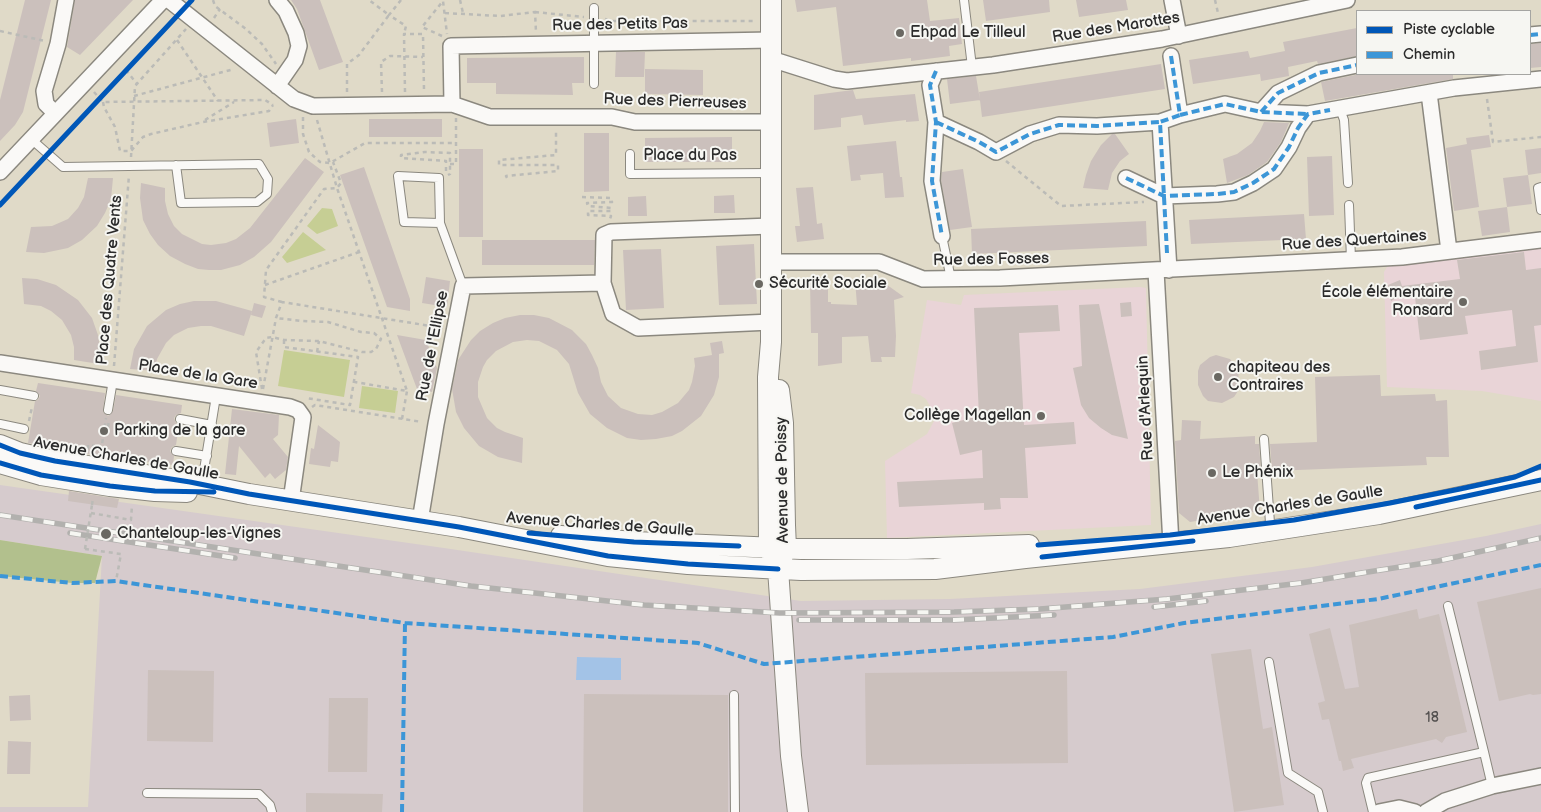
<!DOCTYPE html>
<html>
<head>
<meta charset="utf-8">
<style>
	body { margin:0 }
	#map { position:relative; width:1541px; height:812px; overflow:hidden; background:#e0dac8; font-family:"Balsamiq Sans",sans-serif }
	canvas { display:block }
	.legend { position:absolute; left:1356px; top:10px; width:175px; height:65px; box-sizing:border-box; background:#f6f6f2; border:1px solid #a5a5a2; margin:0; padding:6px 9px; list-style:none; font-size:15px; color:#2b2b2b }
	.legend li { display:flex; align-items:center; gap:10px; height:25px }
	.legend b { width:25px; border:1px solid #a5a5a2 }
</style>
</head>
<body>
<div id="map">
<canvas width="1541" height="812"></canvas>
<ul class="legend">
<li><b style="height:6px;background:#0057b8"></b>Piste cyclable</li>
<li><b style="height:6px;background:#3c96d7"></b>Chemin</li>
</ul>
</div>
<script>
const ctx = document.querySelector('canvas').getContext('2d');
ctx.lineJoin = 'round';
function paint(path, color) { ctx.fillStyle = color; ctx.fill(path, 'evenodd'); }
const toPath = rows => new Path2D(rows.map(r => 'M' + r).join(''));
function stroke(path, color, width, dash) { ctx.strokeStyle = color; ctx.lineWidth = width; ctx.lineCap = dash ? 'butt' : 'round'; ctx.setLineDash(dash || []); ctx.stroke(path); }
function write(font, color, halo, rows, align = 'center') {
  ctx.font = font + ' "Balsamiq Sans",sans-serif'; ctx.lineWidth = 4; ctx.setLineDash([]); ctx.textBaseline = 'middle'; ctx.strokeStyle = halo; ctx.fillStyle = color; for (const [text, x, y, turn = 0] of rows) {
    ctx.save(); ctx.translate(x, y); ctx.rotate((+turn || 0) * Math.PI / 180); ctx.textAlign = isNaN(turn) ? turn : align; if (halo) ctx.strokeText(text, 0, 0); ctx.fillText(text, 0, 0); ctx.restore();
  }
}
const built = toPath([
	[1541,248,1541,401,1482,391,1387,387,1384,272,1387,267,1395,264],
	[1140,287,1146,288,1151,525,887,538,885,461,927,434,934,421,933,411,926,399,920,395,911,393,927,300,961,305,964,295]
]);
const industrial = toPath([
	[0,485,444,548,801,601,950,599,1140,589,1312,567,1486,536,1541,524,1541,812,0,812,0,807,88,807,102,556,0,540]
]);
const green = toPath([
	[322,208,332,209,338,226,317,234,307,226],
	[303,232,326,250,287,263,282,257],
	[284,350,350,360,344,397,278,386],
	[362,386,398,391,395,413,359,408]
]);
const forest = toPath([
	[0,540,102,556,95,583,72,583,0,576]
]);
const water = toPath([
	[577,657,621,658,621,680,576,680]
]);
const building = toPath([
	[25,0,51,0,23,112,15,125,0,141,0,100],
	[75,0,133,0,80,55,67,47],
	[291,0,320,0,343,62,319,70,297,9],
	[795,0,927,0,930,21,959,18,962,44,949,46,950,56,911,61,911,58,843,66,836,7,797,12],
	[983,0,1049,0,1050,12,986,21],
	[1076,0,1126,0,1128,10,1079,17],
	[1357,28,1357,56,1318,64,1317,61,1288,67,1289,76,1261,81,1260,74,1193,84,1189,60,1248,51,1250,58,1285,51,1283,42],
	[1541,43,1541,67,1530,68,1530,44],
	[616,52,645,52,644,77,615,77],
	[584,57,584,83,572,83,573,95,496,94,496,83,467,83,467,58],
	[1161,64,1165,89,982,117,979,92],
	[645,69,703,70,703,95,645,94],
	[1360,74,1453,74,1453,79,1325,101,1321,82],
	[976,76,980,100,950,104,947,79],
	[853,90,856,99,915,94,919,121,906,122,906,120,864,125,862,115,841,118,841,127,814,130,814,95],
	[296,119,299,143,270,147,267,123],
	[369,119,442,119,442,137,369,137],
	[1264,122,1289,123,1281,142,1267,162,1248,175,1227,183,1223,159,1237,154,1252,143,1260,131],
	[584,133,609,133,609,191,584,192],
	[1112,134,1115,134,1129,154,1120,161,1112,173,1108,190,1083,188,1086,175,1091,161,1101,145],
	[1489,135,1491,147,1471,150,1479,207,1454,211,1446,148,1467,144,1466,138],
	[732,137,732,162,645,162,645,138],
	[896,141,900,177,902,177,904,197,885,198,883,173,860,175,861,180,851,181,847,146],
	[1541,148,1541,173,1528,175,1525,150],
	[459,149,483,149,483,237,459,237],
	[1332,156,1334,215,1309,216,1307,157],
	[305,158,324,172,271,242,254,257,240,265,221,270,209,270,198,269,185,264,170,256,158,245,150,234,143,220,140,198,141,183,165,188,165,201,168,214,174,226,182,234,202,244,211,245,226,243,236,239,250,228],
	[364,167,410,299,410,311,387,307,340,175],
	[963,169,972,227,950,230,941,180,942,172],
	[1528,175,1532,204,1507,207,1503,178],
	[88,178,113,178,111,199,105,213,97,226,82,240,68,248,44,253,26,252,31,227,52,226,68,219,78,208,84,197],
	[813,187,817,224,822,223,824,239,797,242,795,226,800,226,796,188],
	[734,195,735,213,714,213,714,196],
	[646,196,647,216,628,216,628,197],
	[1507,207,1510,232,1482,236,1478,211],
	[1304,214,1306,239,1191,244,1189,220],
	[1146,221,1147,246,972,254,971,229],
	[482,240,595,240,594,265,482,265],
	[754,244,757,304,719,305,716,246],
	[661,249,664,308,626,310,623,250],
	[1524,252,1526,270,1541,268,1541,325,1534,326,1538,362,1481,370,1479,351,1516,346,1512,310,1465,316,1468,334,1420,340,1415,297,1398,297,1391,301,1388,285,1400,280,1402,286,1460,279,1457,260],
	[426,277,450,281,447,307,422,303],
	[828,277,828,302,831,302,831,304,857,305,855,280,868,279,869,283,883,282,904,297,894,300,896,336,895,357,881,357,882,362,871,362,868,336,842,337,842,363,818,366,818,333,811,333,810,282,810,278],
	[22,278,37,279,56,285,78,300,92,318,98,335,100,348,99,364,74,360,74,347,71,335,62,320,51,311,41,306,24,304],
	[194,301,216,301,252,311,244,336,211,326,201,326,188,328,174,335,166,343,157,359,155,371,130,369,134,349,147,326,166,310,180,304],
	[1131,302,1132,316,1121,317,1120,303],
	[254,303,266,306,262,318,251,315],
	[1099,304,1117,388,1128,439,1112,435,1101,428,1089,418,1081,405,1073,368,1082,366,1079,305],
	[1058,305,1060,331,1019,333,1024,425,1074,422,1076,444,1025,448,1028,498,1000,498,1001,509,984,510,984,503,899,507,897,482,983,478,982,450,960,455,952,423,979,416,974,308],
	[520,315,534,315,549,318,572,330,586,344,592,355,598,368,601,382,608,396,621,408,638,414,652,415,662,412,678,403,689,390,692,382,695,366,694,358,712,355,710,343,722,341,724,353,719,354,719,377,714,395,701,416,682,431,672,436,656,439,641,440,627,438,607,428,590,414,578,393,569,364,557,350,539,341,527,340,513,342,496,351,487,360,483,367,478,382,478,397,487,418,497,428,505,432,523,438,522,463,498,457,479,446,464,428,456,412,452,389,458,360,471,340,480,331,493,323,505,318],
	[397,335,426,340,437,368,432,392,417,389],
	[1216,355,1230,359,1238,370,1239,384,1238,391,1234,397,1222,403,1208,401,1203,396,1198,385,1198,371,1200,365,1210,357],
	[1380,375,1381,396,1435,394,1436,401,1447,400,1449,457,1426,457,1427,465,1272,471,1270,444,1317,442,1315,377],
	[38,383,105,393,103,412,108,416,113,411,116,395,182,405,181,413,176,415,174,418,176,423,179,425,176,445,172,447,170,451,174,456,173,465,75,452,76,450,28,443,35,401,38,400,40,396,36,391],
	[232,409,279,415,278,435,273,439,288,457,286,470,275,479,270,473,265,478,239,446,236,475,225,474],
	[1182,420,1201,421,1200,439,1255,436,1255,444,1259,444,1261,471,1257,472,1260,511,1190,522,1179,513,1175,441,1181,440],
	[318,425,340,442,338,462,331,461,330,467,309,464,311,448,314,449],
	[69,491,119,499,117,508,68,501],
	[1541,588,1541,694,1533,695,1530,694,1499,701,1477,602],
	[1417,609,1419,619,1439,614,1467,732,1446,737,1442,743,1436,739,1351,759,1354,768,1343,771,1341,761,1339,761,1329,719,1322,720,1318,703,1325,701,1309,634,1330,628,1345,689,1359,687,1349,625],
	[1251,649,1263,729,1272,727,1284,805,1234,812,1211,654],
	[148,670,214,671,213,742,147,741],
	[1067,671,1068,763,866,765,865,673],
	[584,694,728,695,728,812,583,812],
	[30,695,31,720,10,721,9,696],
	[329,698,368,698,367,772,328,772],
	[8,741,31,742,30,774,7,774],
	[306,793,383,794,382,812,306,812]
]);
const path = toPath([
	[213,0,215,6,246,29,262,44,276,64],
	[401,0,389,15,406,26,404,34],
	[460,0,463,13],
	[1215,0,1218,13],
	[535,12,584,17],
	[445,13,500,16,535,12,536,32],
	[214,18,220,9],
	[605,19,610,21,756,21],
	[0,31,45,41],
	[442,36,422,27,443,1,447,34],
	[177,40,218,101],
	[126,70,137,84],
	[94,92,103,102,265,100,273,105],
	[347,92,347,64,359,55,389,15,369,0],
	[382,92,381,62,390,56,423,57],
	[405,92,404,34,423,34,424,90],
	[134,96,234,69],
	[1487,99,1493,142,1541,137],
	[103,102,104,107,115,127,120,151,131,151,143,137,151,134,203,122,269,111,273,105],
	[303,117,303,134,309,152,320,162,330,163,365,143,456,143],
	[205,120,234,102],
	[317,120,337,188,407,391,355,382],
	[131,157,135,86,186,29],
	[1006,161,1061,206,1144,202],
	[450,164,456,164,456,118],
	[446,171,446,161,401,158,401,155,425,152,450,153,450,174,448,175],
	[507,178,506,176,558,171,558,165,499,165,499,160,556,155,556,131],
	[582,197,611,198,612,202,587,203,588,206,611,208,611,211,588,211,588,215,611,216,610,219],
	[265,285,359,252],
	[282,302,264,297,266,270,324,189,337,188,341,183,333,162],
	[284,340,284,347,358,357,350,405,306,398],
	[317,352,319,341],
	[114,366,129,175],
	[262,389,256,352,266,338,272,337,284,340,319,341,362,352,371,352,376,349,381,339,374,333,361,332,328,322,302,321,276,318],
	[263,389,276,318,282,302,443,328],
	[312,407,315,405,422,422],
	[402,419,407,391],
	[29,421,32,407],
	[108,427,109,420],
	[104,431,111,432],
	[88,449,88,445,101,447],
	[101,451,106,418],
	[92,505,93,498],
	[91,513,131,520,132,505],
	[85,549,121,554,116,581]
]);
const lane = toPath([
	[964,0,972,67],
	[594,8,594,84],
	[1340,109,1344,120,1348,183],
	[31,139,63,167,259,164,268,179,267,194,257,202,181,203,176,165],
	[630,154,630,174,769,173],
	[1541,187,1538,188,1541,210],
	[1349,205,1351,260],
	[440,223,404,222,398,176,439,178,440,223,463,286],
	[942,236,951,279],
	[0,390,34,396],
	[108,410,113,380],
	[180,419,212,425],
	[0,424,24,429],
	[1264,439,1270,523],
	[176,451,207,456],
	[204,470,216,396],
	[1269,662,1288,773,1318,792,1323,812],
	[734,695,735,812],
	[1484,752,1492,786],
	[147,793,259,794,270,805,272,812],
	[1373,812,1366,783,1368,778,1484,752,1448,606]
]);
const street = toPath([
	[169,0,294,99,313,106,452,104,490,117,612,117,635,122,771,122],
	[277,0,286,11,296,33,299,46,295,60,277,86],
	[1172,0,1179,36],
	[1530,35,1541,34],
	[771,59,834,79,847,81,993,65,1162,39,1347,0],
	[936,71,930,85,936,122,932,181,942,236],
	[1429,93,1449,251],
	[452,104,451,46,771,40],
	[1261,112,1278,93,1319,73,1357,65],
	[55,113,46,104,44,91,58,44,66,0],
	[1180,115,1225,104,1261,112,1308,114],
	[936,122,979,142,996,152,1030,134,1059,125,1097,126,1160,122],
	[0,172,163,0],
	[1126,178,1164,196,1217,194,1234,192,1253,183,1274,169,1289,147,1298,128,1308,114,1454,88,1541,79],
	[771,226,611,232,604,235,603,283,613,314,638,328,771,322],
	[771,262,879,262,923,279,1000,278,1402,257,1541,240],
	[1169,270,1160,122,1180,115,1171,56],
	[1156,271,1171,544],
	[0,363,290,407,298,410,303,417,291,501],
	[420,521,436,424,463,286,603,283],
	[1379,812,1399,808,1415,812],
	[1426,812,1445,801,1492,786,1541,776]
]);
const secondary = toPath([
	[771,0,771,342,768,377,769,548,778,569,791,756,798,812],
	[779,390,783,423,785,525,786,548,781,560],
	[0,445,20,453,55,461,190,482,249,494,459,527,608,556,688,564,801,570,935,569,1025,558,1229,537,1379,514,1541,480],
	[0,463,41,475,110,486,155,491,187,492],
	[561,536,634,542,801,549,907,549,1029,545]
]);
const rail = toPath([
	[0,515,471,586,644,605,780,613,954,612,1040,609,1167,599,1301,583,1368,572,1438,561,1541,538],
	[70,533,235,558],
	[1154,607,1206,601],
	[799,620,954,620,1054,615]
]);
const pathBridge = toPath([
	[85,549,92,505]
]);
const quiet = toPath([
	[1530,35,1541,34],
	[936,71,930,85,936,122,932,181,942,236],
	[1261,112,1278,93,1319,73,1357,65],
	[1180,115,1225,104,1261,112,1308,114],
	[936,122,979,142,996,152,1030,134,1059,125,1097,126,1160,122],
	[1126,178,1164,196,1217,194,1234,192,1253,183,1274,169,1289,147,1298,128,1308,114,1330,110],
	[1167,253,1160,122,1180,115,1171,56],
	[0,576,72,583,116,581,405,623,698,643,764,664,1113,637,1184,623,1378,599,1541,565],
	[402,812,405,623]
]);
const cycleway = toPath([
	[0,205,192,0],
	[0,445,20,453,55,461,190,482,249,494,459,527,608,556,688,564,778,569],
	[0,463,41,475,110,486,155,491,214,492],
	[1416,507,1541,480],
	[529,533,634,542,739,546],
	[1038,545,1170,535,1294,520,1390,503,1460,489,1515,477,1541,466],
	[1042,557,1193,541]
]);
const markers = [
	[900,33,5,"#6a6862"],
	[759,284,5,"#6a6862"],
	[1463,302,5,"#6a6862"],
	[1218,377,5,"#6a6862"],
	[1041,416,5,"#6a6862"],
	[104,431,5,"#6a6862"],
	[1212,473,5,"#6a6862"],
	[106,534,6,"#6a6862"]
];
const numberNames = [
	["18",1432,718]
];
const streetNames = [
	["Rue des Petits Pas",620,25,-1],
	["Rue des Marottes",1116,28,-9],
	["Rue des Pierreuses",675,102,2],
	["Place du Pas",690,156],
	["Rue des Quertaines",1354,241,-4],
	["Rue des Fosses",991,260,-1],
	["Place des Quatre Vents",110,280,-85],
	["Rue de l'Ellipse",433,346,-79],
	["Place de la Gare",198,375,9],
	["Rue d'Arlequin",1146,408,-93],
	["Avenue Charles de Gaulle",126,459,10],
	["Avenue de Poissy",783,480,-91],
	["Avenue Charles de Gaulle",1290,506,-9],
	["Avenue Charles de Gaulle",600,525,4]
];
const poiNames = [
	["Ehpad Le Tilleul",910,33],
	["Sécurité Sociale",769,284],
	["École élémentaire",1453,293,"right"],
	["Ronsard",1453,311,"right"],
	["chapiteau des",1228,368],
	["Contraires",1228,386],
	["Collège Magellan",1031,416,"right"],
	["Parking de la gare",114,431],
	["Le Phénix",1222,473],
	["Chanteloup-les-Vignes",117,534]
];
paint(built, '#e9d4d7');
paint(industrial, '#d6cbcd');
paint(green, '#c6ce94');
paint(forest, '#b2c08d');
paint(water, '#a3c3e7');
paint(building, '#cbc0bc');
stroke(lane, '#8b887f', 10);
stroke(street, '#8b887f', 18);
stroke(secondary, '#8b887f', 22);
stroke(path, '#bbbbb7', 2.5, [4, 4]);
stroke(lane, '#faf9f7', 8);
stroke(street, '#faf9f7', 15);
stroke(secondary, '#faf9f7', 20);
stroke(rail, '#b2b1ae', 5.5);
stroke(rail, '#f6f6f2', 4, [11]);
stroke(pathBridge, '#bbbbb7', 2.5, [4, 4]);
stroke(quiet, '#3c96d7', 4, [8, 4]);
stroke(cycleway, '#0057b8', 5);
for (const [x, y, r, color] of markers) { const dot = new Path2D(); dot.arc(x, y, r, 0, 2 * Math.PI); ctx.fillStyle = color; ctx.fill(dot); stroke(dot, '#f6f6f2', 2); }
write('14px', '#53504f', null, numberNames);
write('16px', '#2b2b2b', '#f6f6f2', streetNames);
write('16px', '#2b2b2b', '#f6f6f2', poiNames, 'left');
</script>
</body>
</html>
